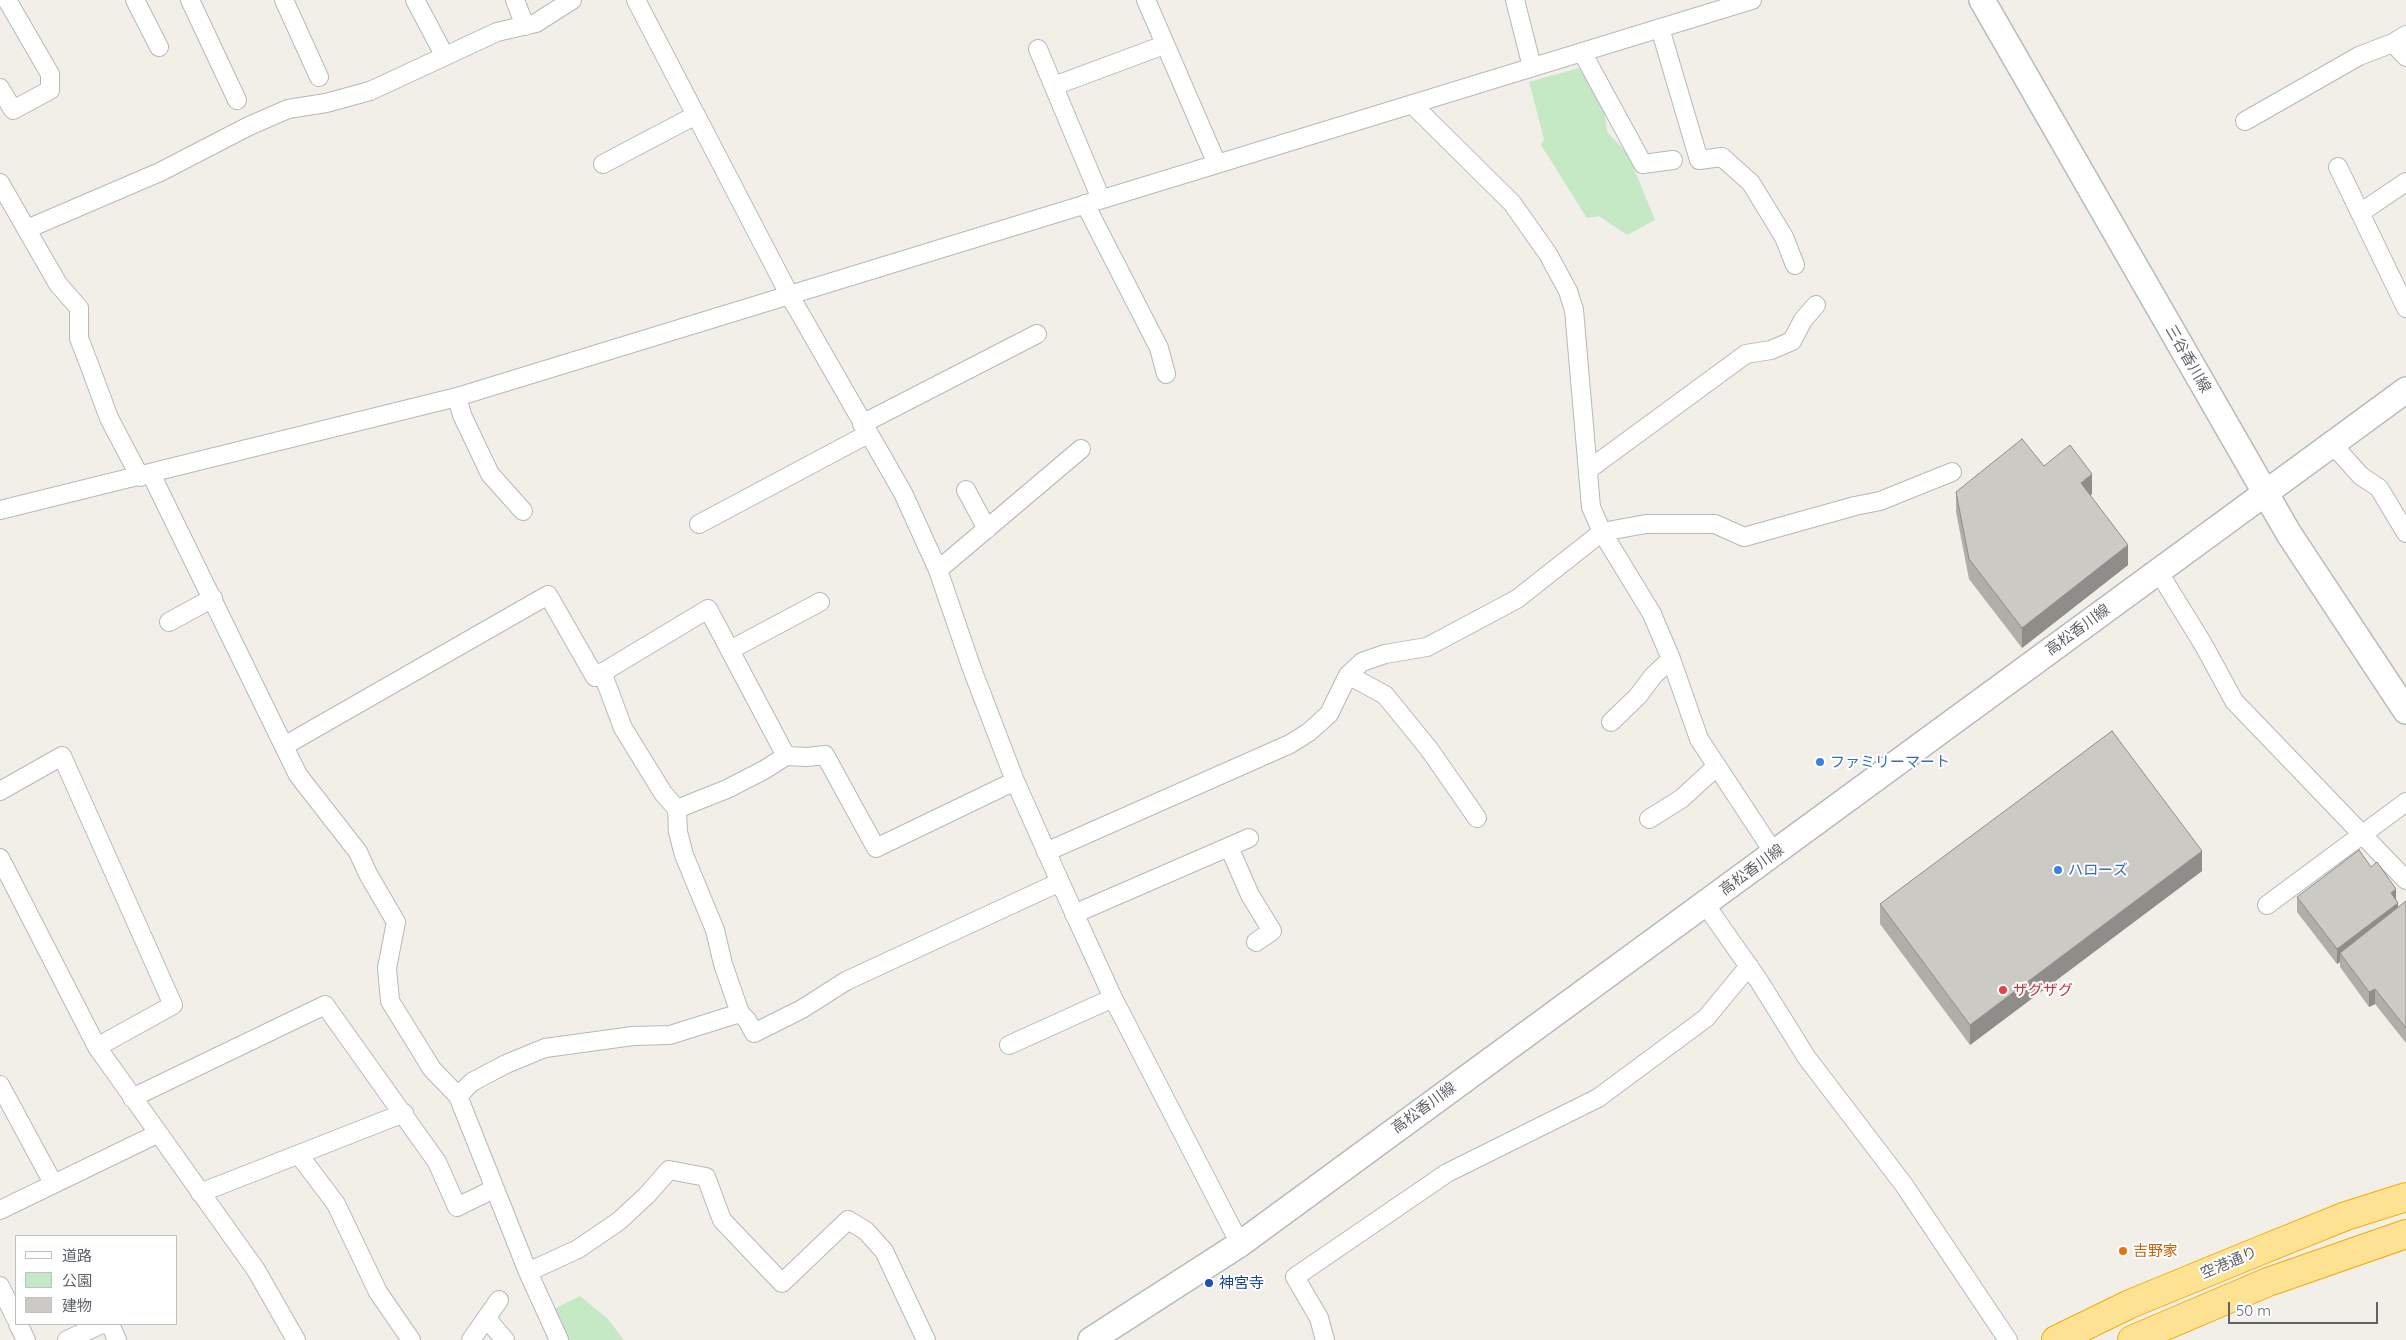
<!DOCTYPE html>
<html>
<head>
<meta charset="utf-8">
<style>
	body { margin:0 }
	#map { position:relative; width:2406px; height:1340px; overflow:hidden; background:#f1efe8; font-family:Quicksand,"Noto Sans JP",sans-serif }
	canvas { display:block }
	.legend { position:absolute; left:15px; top:1235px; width:162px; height:90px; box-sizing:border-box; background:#fff; border:1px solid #bfc1c3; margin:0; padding:6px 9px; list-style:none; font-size:15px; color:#5f6368 }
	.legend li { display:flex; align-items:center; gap:10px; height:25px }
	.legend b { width:25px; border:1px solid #bfc1c3 }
	.scale { position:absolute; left:2228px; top:1302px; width:150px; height:22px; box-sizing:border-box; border:2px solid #5f6368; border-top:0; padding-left:6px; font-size:15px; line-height:18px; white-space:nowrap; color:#5f6368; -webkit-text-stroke:4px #fff; paint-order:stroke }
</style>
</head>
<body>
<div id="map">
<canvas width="2406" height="1340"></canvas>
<ul class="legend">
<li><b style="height:6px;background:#fff"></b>道路</li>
<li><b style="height:14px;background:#c5e8c5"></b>公園</li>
<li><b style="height:14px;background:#cccac5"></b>建物</li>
</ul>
<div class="scale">50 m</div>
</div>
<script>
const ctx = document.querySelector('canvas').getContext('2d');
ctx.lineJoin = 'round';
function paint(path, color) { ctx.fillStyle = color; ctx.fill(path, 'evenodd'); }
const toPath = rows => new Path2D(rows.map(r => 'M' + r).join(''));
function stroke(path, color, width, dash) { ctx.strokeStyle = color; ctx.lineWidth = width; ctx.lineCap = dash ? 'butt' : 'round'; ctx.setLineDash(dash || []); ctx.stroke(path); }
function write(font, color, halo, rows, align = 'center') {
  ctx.font = font + ' Quicksand,"Noto Sans JP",sans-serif'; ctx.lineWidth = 4; ctx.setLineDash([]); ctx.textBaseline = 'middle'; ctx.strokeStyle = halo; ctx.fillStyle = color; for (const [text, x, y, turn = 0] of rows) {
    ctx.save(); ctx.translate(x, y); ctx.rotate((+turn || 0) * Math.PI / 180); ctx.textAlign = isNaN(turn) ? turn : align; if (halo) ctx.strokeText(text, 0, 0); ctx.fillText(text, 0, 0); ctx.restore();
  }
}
const green = toPath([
	[1579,68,1597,94,1605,115,1607,132,1628,154,1655,220,1627,235,1599,216,1587,218,1541,145,1544,139,1529,82],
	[580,1296,607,1318,624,1340,563,1340,550,1311]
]);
const street = toPath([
	[135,0,159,47],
	[190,0,237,100],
	[284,0,319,77],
	[415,0,440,47],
	[515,0,525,26],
	[636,0,790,296,903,493,938,570,972,669,1015,781,1060,882,1113,998,1240,1244],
	[1146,0,1217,164],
	[1515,0,1532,67],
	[1660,28,1699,160,1722,157,1751,183,1784,237,1795,265],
	[2393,43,2406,57],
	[1038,49,1101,199],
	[1582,52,1643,164,1673,160],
	[1054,86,1164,45],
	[0,88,13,110,50,90,50,74,7,0],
	[1412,104,1512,203,1548,254,1568,291,1574,310,1591,507,1602,532,1652,614,1671,659,1699,739,1774,853],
	[2245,121,2359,56,2393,43,2406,35],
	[603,164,696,115],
	[2338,167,2406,308],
	[0,183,58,284,79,308,79,338,89,364,109,418,140,477],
	[1085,204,1159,348,1166,374],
	[2360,213,2406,182],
	[27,229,160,172,249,126,288,109,326,103,370,91,497,32,536,23,572,0],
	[457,397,462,415,490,474,523,511],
	[862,424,1037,334],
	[2333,445,2361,476,2379,488,2406,533],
	[1588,470,1746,354,1771,350,1792,341,1803,320,1816,305],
	[151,474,298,775,358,852,368,874,396,922,387,968,390,1001,432,1069,458,1096,528,1272,559,1340],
	[966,490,987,529],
	[0,510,457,397,1752,0],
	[699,524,868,434],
	[938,570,1081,449],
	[2158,571,2203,644,2234,701,2406,880],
	[169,622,213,598],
	[730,650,820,602],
	[602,672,623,728,663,793,677,809,678,832,684,855,715,930,723,964,740,1013],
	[1348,675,1385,695,1429,749,1477,818],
	[1611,722,1638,696,1653,676,1671,659],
	[284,746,548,595,595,677,708,609,786,756,807,757,825,755,876,848,1015,781],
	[0,791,62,756,173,1005,97,1047],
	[677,809,727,789,764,770,786,756],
	[1649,819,1681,799,1716,767],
	[1229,847,1250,895,1272,931,1256,942],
	[1046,852,1290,744,1309,732,1329,714,1348,675,1362,662,1385,654,1427,647,1517,599,1602,532,1646,524,1715,524,1744,537,1855,506,1880,501,1952,472],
	[0,858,97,1047,256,1270,296,1340],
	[1705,904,1759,981,1807,1058,1904,1185,2008,1340],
	[2267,905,2406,802],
	[1074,914,1249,838],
	[1009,1045,1113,998],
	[0,1085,53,1183],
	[458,1096,472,1082,506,1064,545,1048,633,1036,670,1035,740,1013,747,1020,754,1033,802,1009,846,981,1060,882],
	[132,1098,325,1005,437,1162,457,1207,494,1189],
	[299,1155,336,1204,378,1292,411,1340],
	[200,1193,404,1113],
	[0,1210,157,1134],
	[528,1272,578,1249,619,1221,647,1195,669,1170,706,1177,722,1220,782,1283,848,1220,866,1231,884,1251,926,1340],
	[0,1286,16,1319],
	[486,1318,505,1340],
	[18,1324,26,1340],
	[110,1324,117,1340],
	[67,1340,102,1324],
	[471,1340,499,1300],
	[1325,1340,1319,1318,1295,1277,1447,1173,1598,1098,1706,1018,1749,966]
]);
const secondary = toPath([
	[1982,0,2289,534,2406,711],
	[1091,1340,1240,1244,2406,390]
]);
const highway = toPath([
	[2056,1340,2130,1304,2259,1251,2346,1216,2406,1197],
	[2132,1340,2268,1282,2406,1234]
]);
const wall = toPath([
	[2044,466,2092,494,2090,495,2128,565,2022,648,1969,579,1956,512,1956,492],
	[2202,871,1970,1045,1880,924,1880,904],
	[2297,897,2396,901,2398,907,2406,902,2406,1043,2375,1004,2369,1007,2340,967,2340,962,2337,964,2297,912]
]);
const shadedWall = toPath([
	[2092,474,2092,494,2081,503,2081,483],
	[2128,545,2128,565,2022,648,2022,628],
	[2202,851,2202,871,1970,1045,1970,1025],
	[2396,889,2396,904,2391,893],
	[2398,903,2398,918,2340,953,2340,962,2337,964,2337,949],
	[2375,989,2375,1004,2369,1007,2369,992]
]);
const building = toPath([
	[2022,439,2044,466,2070,445,2092,474,2081,483,2128,545,2022,628,1969,559,1956,492,2022,439],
	[2112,731,2202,851,1970,1025,1880,904,2112,731],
	[2359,850,2371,867,2377,862,2396,889,2391,893,2398,903,2337,949,2297,897,2359,850],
	[2406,901,2406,1028,2375,989,2369,992,2340,953,2406,901]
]);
const markers = [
	[1820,762,5,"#3f7fe0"],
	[2058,870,5,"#3f7fe0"],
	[2003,990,5,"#e0444e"],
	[2123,1251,5,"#e8710a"],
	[1209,1283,5,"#1a4fb4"]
];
const streetNames = [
	["三谷香川線",2188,359,60],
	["高松香川線",2078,630,-36],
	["高松香川線",1752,870,-36],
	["高松香川線",1424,1108,-36],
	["空港通り",2229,1263,-23]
];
const shopNames = [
	["ファミリーマート",1830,762],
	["ハローズ",2068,870]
];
const healthNames = [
	["ザグザグ",2013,990]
];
const foodNames = [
	["吉野家",2133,1251]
];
const transitNames = [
	["神宮寺",1219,1283]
];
paint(green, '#c5e8c5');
stroke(street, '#b5b8bc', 20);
stroke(secondary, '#b6babf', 28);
stroke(highway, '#f9ab00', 30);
stroke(street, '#fff', 18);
stroke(secondary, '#fff', 25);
stroke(highway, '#fde293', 28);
paint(wall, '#afaea9');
paint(shadedWall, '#8f8d8a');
paint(building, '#cccac5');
stroke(building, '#8f8d8a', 1);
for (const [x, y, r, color] of markers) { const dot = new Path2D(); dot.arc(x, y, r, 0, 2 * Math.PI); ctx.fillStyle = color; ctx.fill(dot); stroke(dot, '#fff', 2); }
write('15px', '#5f6368', '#fff', streetNames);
write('15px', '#366cbe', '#fff', shopNames, 'left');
write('15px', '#be3a42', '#fff', healthNames, 'left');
write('15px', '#c56008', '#fff', foodNames, 'left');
write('15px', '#164399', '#fff', transitNames, 'left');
</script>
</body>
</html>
